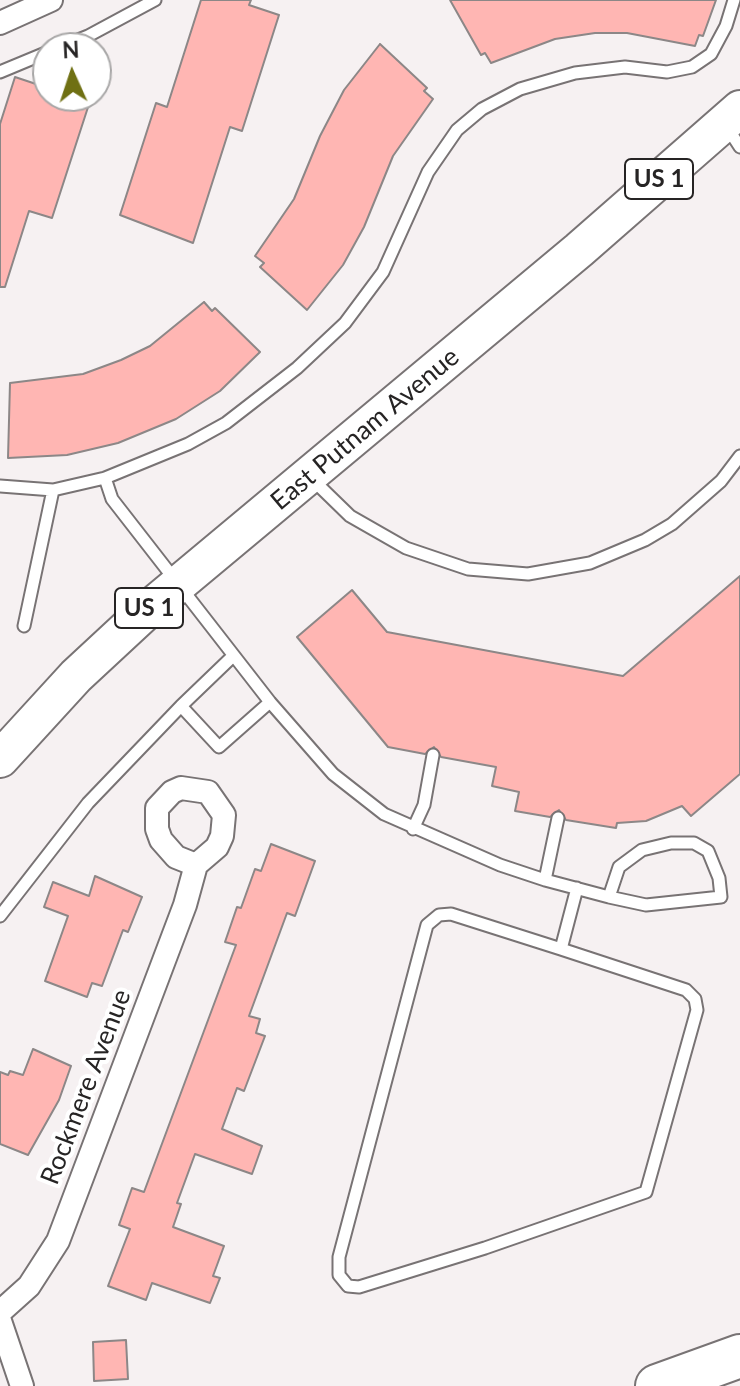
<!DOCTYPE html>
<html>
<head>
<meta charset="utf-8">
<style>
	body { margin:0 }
	#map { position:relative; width:740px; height:1386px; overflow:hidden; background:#f6f1f2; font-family:Lato,sans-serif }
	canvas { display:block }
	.north { position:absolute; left:32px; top:32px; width:80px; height:80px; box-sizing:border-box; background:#fff; border:2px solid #a8a7a7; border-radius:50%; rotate:357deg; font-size:22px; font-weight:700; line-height:32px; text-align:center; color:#262424 }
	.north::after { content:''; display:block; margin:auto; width:28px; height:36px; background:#6f7013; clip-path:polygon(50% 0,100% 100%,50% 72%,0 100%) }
</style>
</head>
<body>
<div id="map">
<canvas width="740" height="1386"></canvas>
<div class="north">N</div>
</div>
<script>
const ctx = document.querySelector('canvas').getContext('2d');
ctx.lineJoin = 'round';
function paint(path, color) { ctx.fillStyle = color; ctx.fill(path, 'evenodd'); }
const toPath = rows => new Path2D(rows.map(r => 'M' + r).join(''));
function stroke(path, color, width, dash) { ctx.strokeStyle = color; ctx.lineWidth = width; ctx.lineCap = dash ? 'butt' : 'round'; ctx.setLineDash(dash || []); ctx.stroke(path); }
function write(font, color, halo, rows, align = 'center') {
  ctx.font = font + ' Lato,sans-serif'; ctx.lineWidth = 8; ctx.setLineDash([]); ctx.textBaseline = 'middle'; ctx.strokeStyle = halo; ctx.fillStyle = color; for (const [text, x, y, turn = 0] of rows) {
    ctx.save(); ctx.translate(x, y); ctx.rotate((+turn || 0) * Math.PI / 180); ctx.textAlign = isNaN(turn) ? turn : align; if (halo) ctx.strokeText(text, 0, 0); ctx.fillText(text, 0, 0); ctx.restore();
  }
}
const building = toPath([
	[201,0,251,0,249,5,279,15,242,131,230,127,193,243,120,215,156,103,167,107,201,0],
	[450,0,716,0,703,36,699,35,695,46,627,33,595,33,555,39,491,63,485,53,481,55,450,0],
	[380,44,427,88,424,91,433,99,393,156,364,227,343,265,307,310,260,267,264,263,255,256,294,199,320,136,344,90,380,44],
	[15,77,48,88,48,96,75,96,90,101,52,218,29,211,5,287,0,287,0,124,15,77],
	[204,302,212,311,215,308,260,352,220,391,176,419,118,443,67,455,8,458,10,383,83,374,121,360,150,346,204,302],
	[740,576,740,774,691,816,682,806,646,821,617,823,616,828,566,820,559,810,550,817,515,811,519,792,492,786,496,767,441,757,434,747,425,754,388,747,297,637,352,590,387,632,623,676,740,576],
	[271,844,315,861,295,916,287,913,249,1016,260,1019,256,1033,265,1036,244,1091,237,1088,222,1129,262,1146,252,1174,195,1154,177,1203,181,1204,173,1227,224,1246,213,1276,220,1278,210,1303,152,1283,146,1300,108,1286,130,1229,119,1225,132,1188,144,1192,236,945,225,942,237,907,241,908,255,869,261,871,271,844],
	[95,876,142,897,128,932,123,930,102,986,92,983,87,997,45,981,68,916,44,907,53,882,89,896,95,876],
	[33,1049,71,1066,59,1100,28,1155,0,1144,0,1072,8,1075,10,1071,23,1075,33,1049],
	[126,1340,128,1379,94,1381,93,1342,126,1340]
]);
const service = toPath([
	[58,48,88,36,155,0],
	[0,72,48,52],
	[727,127,740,147],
	[105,478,112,499,270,702,333,774,384,814,500,865,545,880,609,897,646,905,721,897,719,878,708,851,694,843,671,843,642,850,619,867,609,897],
	[313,480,350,516,406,548,468,569,528,574,590,563,645,540,672,524,721,481,740,456],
	[0,486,53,490,105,478,188,444,226,423,297,368,345,323,383,272,428,172,457,130,482,109,520,89,575,73,625,67,667,72,692,67,711,54,726,26,734,0],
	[24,626,53,490],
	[233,656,181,706,219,747,270,702],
	[413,829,424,805,433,755],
	[545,880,558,818],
	[0,916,88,803,181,706],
	[561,949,686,990,695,999,697,1010,646,1192,485,1248,359,1287,348,1286,339,1275,339,1257,427,925,439,915,451,914,561,949,577,888]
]);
const minor = toPath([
	[0,23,51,0],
	[0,1312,29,1286,58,1241,185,905,196,865,217,847,222,836,224,815,208,792,181,788,172,792,157,808,157,829,161,840,176,857,196,865],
	[0,1321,22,1386]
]);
const primary = toPath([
	[0,759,76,676,145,612,579,250,740,109]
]);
const motorway = toPath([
	[657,1386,740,1356]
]);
const shields = [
	[659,179,68],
	[149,608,68]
];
const shieldNames = [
	["US 1",659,179],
	["US 1",149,608]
];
const streetNames = [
	["East Putnam Avenue",365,429,-40],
	["Rockmere Avenue",86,1087,-69]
];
paint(building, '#ffb6b3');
stroke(building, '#8c8787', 2);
stroke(service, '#787374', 15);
stroke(minor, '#787374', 26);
stroke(primary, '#787374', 40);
stroke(motorway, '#787374', 46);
stroke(service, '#fff', 11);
stroke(minor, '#fff', 22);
stroke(primary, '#fff', 36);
stroke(motorway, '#fff', 42);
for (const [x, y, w] of shields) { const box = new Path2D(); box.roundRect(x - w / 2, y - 20, w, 40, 6); ctx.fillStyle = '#fff'; ctx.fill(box); stroke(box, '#262424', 2); }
write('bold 24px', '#262424', null, shieldNames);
write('26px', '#262424', '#fff', streetNames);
</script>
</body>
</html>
